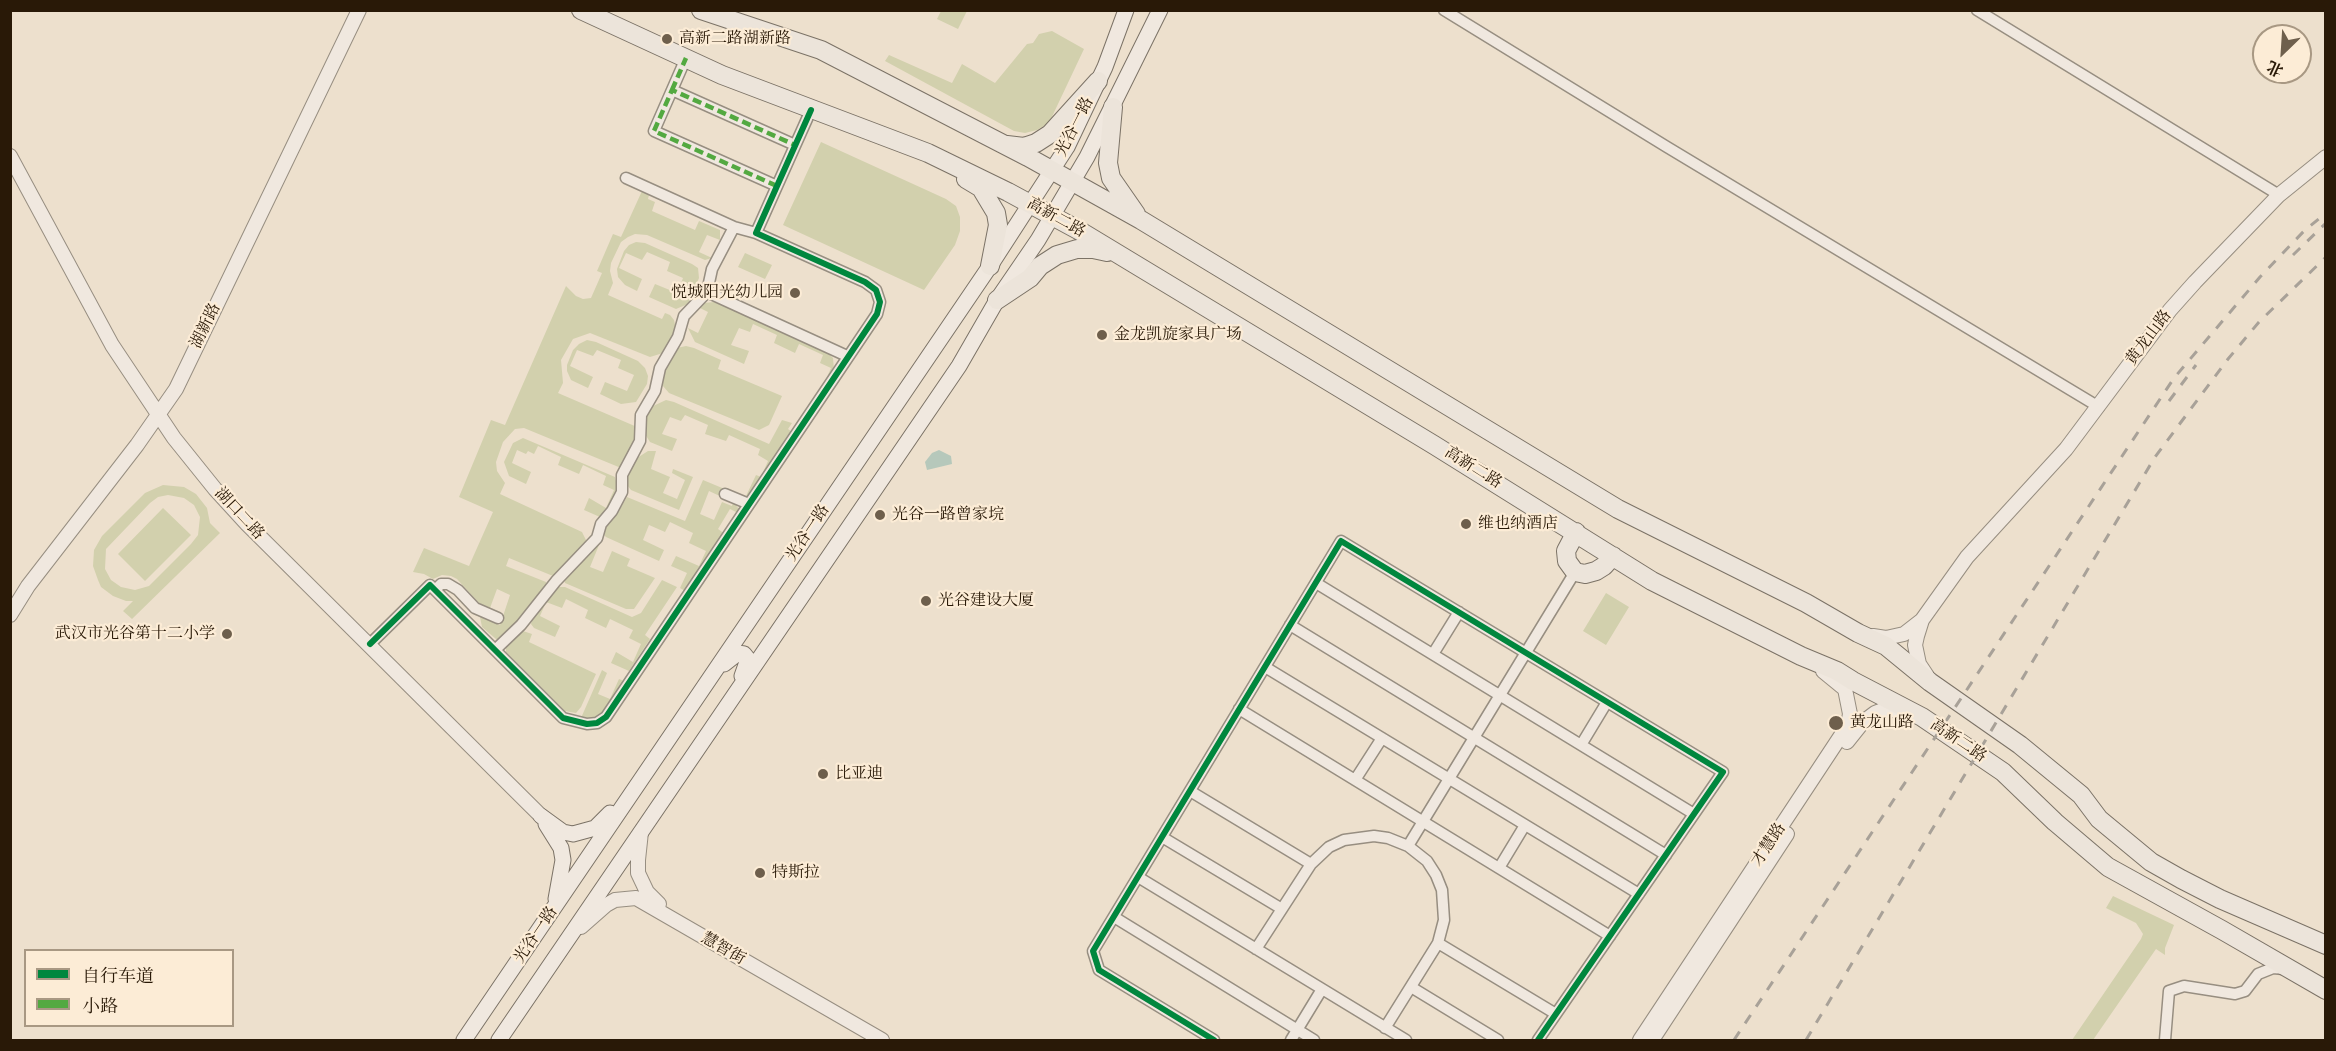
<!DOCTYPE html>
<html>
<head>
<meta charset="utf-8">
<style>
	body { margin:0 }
	#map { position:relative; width:2336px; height:1051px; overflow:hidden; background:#ede0cd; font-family:"IM FELL Great Primer","Noto Serif SC",serif }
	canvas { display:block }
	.frame { position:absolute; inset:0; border:12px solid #291907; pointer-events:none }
	.legend { position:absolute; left:24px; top:949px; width:210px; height:78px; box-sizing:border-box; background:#fcecd6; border:2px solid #a89883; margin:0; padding:8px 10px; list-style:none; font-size:18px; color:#291907 }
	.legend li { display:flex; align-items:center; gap:12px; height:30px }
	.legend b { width:30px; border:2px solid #a89883 }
	.north { position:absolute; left:2252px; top:24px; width:60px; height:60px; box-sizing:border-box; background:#fcecd6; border:2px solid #a89883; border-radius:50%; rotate:205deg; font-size:16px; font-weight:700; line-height:24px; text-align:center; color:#291907 }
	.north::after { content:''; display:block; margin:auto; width:21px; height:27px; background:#6e5f4c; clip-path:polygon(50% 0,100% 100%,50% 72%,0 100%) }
</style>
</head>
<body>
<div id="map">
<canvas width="2336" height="1051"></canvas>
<div class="frame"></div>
<ul class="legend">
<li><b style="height:8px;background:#00873e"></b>自行车道</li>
<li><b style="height:8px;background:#53a941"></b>小路</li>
</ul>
<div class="north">北</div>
</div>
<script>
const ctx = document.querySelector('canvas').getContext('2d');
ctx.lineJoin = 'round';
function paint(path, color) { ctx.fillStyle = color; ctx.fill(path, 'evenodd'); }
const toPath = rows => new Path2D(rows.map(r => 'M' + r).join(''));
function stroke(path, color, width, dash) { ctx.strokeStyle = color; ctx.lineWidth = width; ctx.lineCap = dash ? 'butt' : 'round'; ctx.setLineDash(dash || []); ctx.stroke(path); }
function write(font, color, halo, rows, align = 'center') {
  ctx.font = font + ' "IM FELL Great Primer","Noto Serif SC",serif'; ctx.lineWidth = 4.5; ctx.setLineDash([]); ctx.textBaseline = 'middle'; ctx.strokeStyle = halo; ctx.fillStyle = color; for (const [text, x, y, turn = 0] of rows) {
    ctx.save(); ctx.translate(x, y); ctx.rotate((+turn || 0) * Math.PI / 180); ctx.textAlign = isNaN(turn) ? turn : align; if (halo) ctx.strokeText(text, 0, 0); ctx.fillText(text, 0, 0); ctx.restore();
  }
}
const green = toPath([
	[941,11,941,10,967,11,958,29,937,19],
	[1052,31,1084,49,1049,123,1037,130,1025,133,1014,131,885,61,889,55,952,83,962,64,995,83,1027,44,1033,43,1039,34],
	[821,142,946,199,956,206,960,217,960,231,955,245,924,290,783,225],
	[642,191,649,195,648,199,655,202,652,211,695,230,699,221,720,230,720,240,707,235,699,252,712,258,705,260,647,235,635,234,628,237,621,242,611,263,610,271,613,283,608,295,662,319,665,313,670,315,674,320,676,329,668,347,663,353,650,357,590,333,573,339,561,360,563,383,558,393,637,427,636,438,621,468,524,428,515,429,503,442,496,462,497,471,505,483,500,494,582,532,587,542,553,576,509,558,506,566,546,582,547,588,518,624,499,640,496,639,482,627,480,617,500,625,510,595,497,589,490,608,479,603,457,579,451,576,442,575,433,579,424,574,413,572,424,548,469,566,493,512,459,497,491,420,505,425,566,286,576,296,583,299,591,298,602,273,597,271,613,234,621,237],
	[636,242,645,243,692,264,698,268,699,278,688,304,676,309,649,297,655,284,677,293,683,278,667,271,670,262,647,252,642,260,626,253,619,268,642,279,637,291,625,285,618,277,617,269,624,251,629,245],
	[745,253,772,265,765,279,738,267],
	[714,302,826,351,833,358,834,370,823,386,831,368,820,363,823,355,799,344,795,353,774,343,777,335,753,324,750,332,739,328,731,345,749,351,744,364,695,342,688,328,698,333,708,312,698,307,704,303],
	[587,340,596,342,638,361,645,368,648,376,647,384,636,402,621,404,600,394,605,382,627,391,634,375,618,368,621,360,597,350,593,356,577,350,570,366,593,377,588,388,571,380,567,371,567,365,573,350,579,344],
	[686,346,694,348,721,360,718,369,782,396,769,425,759,430,669,393,663,386,662,374,677,348],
	[666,400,674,402,769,444,782,420,792,423,788,429,792,432,749,498,746,496,756,475,761,477,768,461,758,455,760,449,729,435,726,441,705,434,708,425,685,415,681,421,670,417,662,434,677,439,672,451,650,442,645,434,645,420,651,407],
	[523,438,615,477,618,489,609,509,600,517,584,510,589,498,606,508,614,490,603,485,606,476,583,465,579,474,558,465,561,457,538,446,534,454,528,451,526,454,517,450,512,463,531,472,526,484,509,476,504,462,513,443],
	[648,451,656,451,651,469,670,477,663,493,677,499,685,480,672,473,673,469,693,477,679,510,631,490,627,485,627,477,634,460],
	[703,480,727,490,724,498,709,491,700,514,714,520,722,502,732,506,733,502,739,509,738,513,730,509,718,529,725,534,687,592,680,588,687,573,671,566,676,556,699,566,706,551,689,543,693,533,670,522,665,532,649,525,643,540,664,550,659,561,606,537,604,535,606,527,617,514,627,497,685,521],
	[163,485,184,487,196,494,207,508,210,523,220,533,132,619,123,611,133,601,126,601,113,596,101,587,98,580,93,566,94,550,102,536,145,493],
	[168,495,184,498,194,505,200,517,198,535,191,544,149,586,135,590,121,587,111,580,105,569,106,549,150,503,158,497],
	[163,508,191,535,145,581,118,554],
	[596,545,599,545,590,567,603,572,612,551,630,559,627,566,655,578,634,609,626,609,565,583,564,579],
	[662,580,677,587,645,635,650,639,629,671,611,663,616,652,633,662,641,644,629,638,633,630,610,619,606,628,585,618,588,610,566,599,562,608,546,602,540,616,560,626,555,637,534,628,531,624,532,620,557,587,565,587,632,617,641,613],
	[1606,593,1629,607,1606,645,1583,631],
	[519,632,523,631,532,634,529,642,596,674,581,707,576,713,565,711,506,652,506,645],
	[602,670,607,673,598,694,610,699,619,679,624,681,603,716,596,720,581,718],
	[2113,896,2174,925,2165,948,2165,955,2156,949,2093,1040,2072,1040,2141,939,2143,934,2136,923,2106,908]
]);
const water = toPath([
	[939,450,951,456,952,464,927,470,925,462,932,453]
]);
const minor = toPath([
	[1444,10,1667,147,2099,407],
	[1977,10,2279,195],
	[672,90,686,58],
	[626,178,734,227,756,233],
	[777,186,654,131,672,90,795,145],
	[734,227,712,269,707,292,847,356],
	[725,494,749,504],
	[1316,583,1694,814],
	[435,590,441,584,448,584,458,590,475,608,498,618],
	[1290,625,1666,855],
	[370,644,430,585,563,718,587,724,597,723,606,717,877,314,880,302,876,290,865,282,756,233,811,110],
	[495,650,521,625,556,581,597,538,601,524,612,511,622,492,622,475,640,441,641,415,655,391,660,368,678,337,684,316,707,292],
	[1433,654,1459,612],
	[1265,667,1639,894],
	[1239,709,1610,936],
	[1581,745,1607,702],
	[1355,780,1382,738],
	[1190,791,1311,864],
	[1162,837,1282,909],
	[1408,846,1575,572],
	[1499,868,1525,825],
	[1138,877,1406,1040],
	[1114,917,1314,1040],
	[1438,943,1556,1014],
	[1256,949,1311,864,1329,847,1344,840,1374,836,1388,838,1408,846,1427,861,1436,875,1442,890,1444,920,1438,943,1385,1028],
	[1411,987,1498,1040],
	[1214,1040,1099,970,1093,951,1341,541,1723,772,1538,1040],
	[1291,1040,1322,989],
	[2165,1040,2169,991,2184,986,2235,994,2245,991,2258,974,2273,968,2284,969]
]);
const tertiary = toPath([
	[10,156,112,345,174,438,215,489,247,524,541,816],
	[10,615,28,586,137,445,176,389,359,10],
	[1873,636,1886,638,1904,634,1922,620],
	[1927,676,1919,664,1915,645,1917,636,1922,620,1967,557,2066,449,2170,310,2195,282,2279,195,2326,157],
	[1847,742,1863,722,1875,713,1885,709,1906,712],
	[641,832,638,860,638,873,647,892,659,904],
	[581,927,606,905,615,900,636,898,882,1040],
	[1640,1040,1848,725,1850,714,1845,689,1823,671],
	[1652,1040,1787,834]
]);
const secondary = toPath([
	[724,664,738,653,744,654,748,659,742,676],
	[541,816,563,832,573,834,595,828,610,813],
	[546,824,561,848,563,860,556,899],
	[464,1040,990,266,1067,147,1105,67,1126,10],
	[499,1040,959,366,997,300,1038,240,1087,157,1160,10]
]);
const primary = toPath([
	[581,10,722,75,928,153,1008,192,1080,231,1434,445,1652,581,1801,656,1837,671,1853,681,1922,717,2003,772,2055,822,2108,867,2222,930,2326,990],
	[701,10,821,50,1028,157,1141,220,1618,509,1806,603,1858,633,1886,646,1930,682,2020,745,2081,795,2099,819,2151,862,2181,879,2220,899,2326,945],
	[1113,107,1108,163,1111,178,1136,214],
	[1007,145,1024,147,1036,143,1050,134,1098,81],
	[966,179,981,188,996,213,998,225,990,266],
	[997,300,1030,278,1040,266,1057,255,1077,249,1093,249,1107,252],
	[1576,532,1566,551,1567,561,1575,572,1585,574,1596,571,1604,566,1613,556]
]);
const rail = toPath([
	[2293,255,2326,223],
	[2169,401,2196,365],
	[1734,1040,2174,378,2260,277,2304,231,2326,213],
	[1806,1040,2155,457,2228,359,2259,322,2326,257]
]);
const quiet = toPath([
	[672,90,686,58],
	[777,186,654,131,672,90,795,145]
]);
const cycleway = toPath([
	[370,644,430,585,563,718,587,724,597,723,606,717,877,314,880,302,876,290,865,282,756,233,811,110],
	[1214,1040,1099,970,1093,951,1341,541,1723,772,1538,1040]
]);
const markers = [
	[667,39,6,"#6e5f4c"],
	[795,293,6,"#6e5f4c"],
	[1102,335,6,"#6e5f4c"],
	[880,515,6,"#6e5f4c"],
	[1466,524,6,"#6e5f4c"],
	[926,601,6,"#6e5f4c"],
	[227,634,6,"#6e5f4c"],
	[1836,723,8,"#6e5f4c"],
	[823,774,6,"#6e5f4c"],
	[760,873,6,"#6e5f4c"]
];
const poiNames = [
	["高新二路湖新路",679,39],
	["悦城阳光幼儿园",783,293,"right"],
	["金龙凯旋家具广场",1114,335],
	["光谷一路曾家垸",892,515],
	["维也纳酒店",1478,524],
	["光谷建设大厦",938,601],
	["武汉市光谷第十二小学",215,634,"right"],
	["黄龙山路",1850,723],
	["比亚迪",835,774],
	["特斯拉",772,873]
];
const streetNames = [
	["光谷一路",1075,127,-63],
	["高新二路",1056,218,29],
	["湖新路",206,326,-64],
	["黄龙山路",2149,338,-53],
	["高新二路",1473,468,32],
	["湖口二路",239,514,47],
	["光谷一路",808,533,-56],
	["高新二路",1958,741,34],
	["才慧路",1769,845,-57],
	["光谷一路",536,935,-56],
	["慧智街",723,949,30]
];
paint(green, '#d2d0ad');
paint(water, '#b6c8bb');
stroke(minor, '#978e81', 13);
stroke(tertiary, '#978e81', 16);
stroke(secondary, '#7b7266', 17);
stroke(primary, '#7b7266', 20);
stroke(minor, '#f0e8df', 10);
stroke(tertiary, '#f0e8df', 14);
stroke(secondary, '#f0e8df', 15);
stroke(primary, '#ece4da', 18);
stroke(rail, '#a8a198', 3, [10, 10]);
stroke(quiet, '#53a941', 4.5, [9, 4.5]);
stroke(cycleway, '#00873e', 6);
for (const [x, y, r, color] of markers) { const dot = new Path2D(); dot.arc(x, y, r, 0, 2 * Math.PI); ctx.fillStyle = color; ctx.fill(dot); stroke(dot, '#fcecd6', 2); }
write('16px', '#291907', '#fcecd6', poiNames, 'left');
write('16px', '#291907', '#fcecd6', streetNames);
</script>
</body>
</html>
